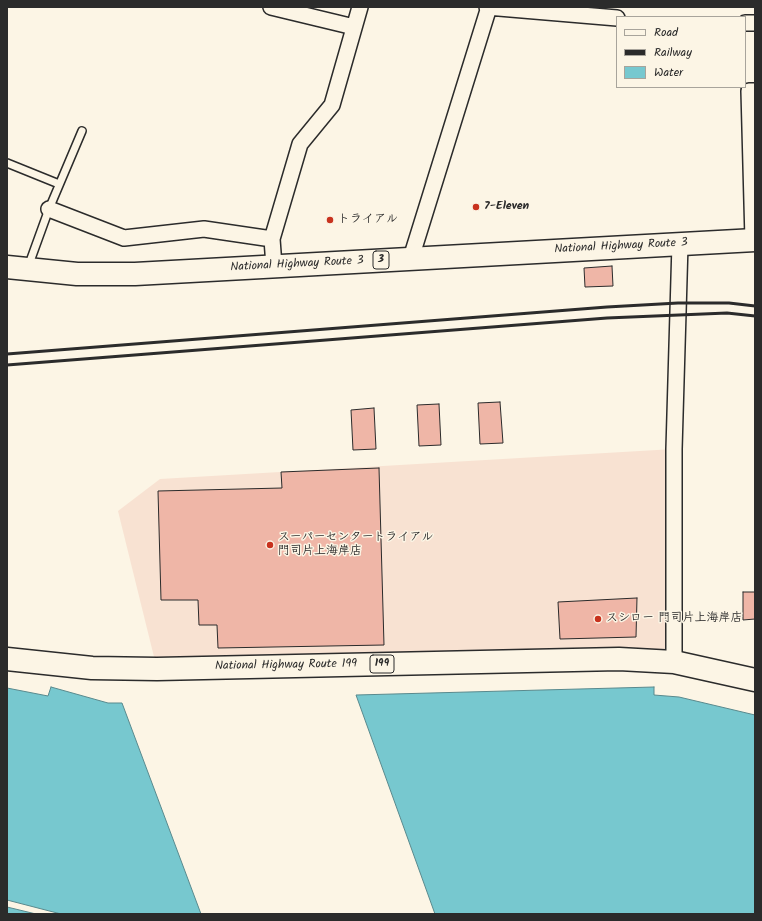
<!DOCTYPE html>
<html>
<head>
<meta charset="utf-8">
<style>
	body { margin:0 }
	#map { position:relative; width:762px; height:921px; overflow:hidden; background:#fcf5e5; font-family:Kalam,sans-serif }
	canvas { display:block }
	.frame { position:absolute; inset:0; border:8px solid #2b2b2b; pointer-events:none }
	.legend { position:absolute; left:616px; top:16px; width:130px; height:72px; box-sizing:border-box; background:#fcf5e5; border:1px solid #a8a49b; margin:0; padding:5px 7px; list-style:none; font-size:12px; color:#2b2b2b }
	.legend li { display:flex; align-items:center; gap:8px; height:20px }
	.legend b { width:20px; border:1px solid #a8a49b }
</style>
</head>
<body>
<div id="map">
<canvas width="762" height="921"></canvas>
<div class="frame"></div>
<ul class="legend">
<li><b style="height:5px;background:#fcf5e5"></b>Road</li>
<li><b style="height:5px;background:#2b2b2b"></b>Railway</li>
<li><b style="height:11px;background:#77c8cf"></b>Water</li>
</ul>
</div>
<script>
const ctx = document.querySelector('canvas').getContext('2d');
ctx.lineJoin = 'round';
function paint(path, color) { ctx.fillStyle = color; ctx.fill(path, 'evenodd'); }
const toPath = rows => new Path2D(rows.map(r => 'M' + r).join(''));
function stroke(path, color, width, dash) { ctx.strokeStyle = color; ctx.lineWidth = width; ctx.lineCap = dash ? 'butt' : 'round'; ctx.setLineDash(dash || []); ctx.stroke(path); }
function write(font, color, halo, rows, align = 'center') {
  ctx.font = font + ' Kalam,"Klee One",sans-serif'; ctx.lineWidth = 3; ctx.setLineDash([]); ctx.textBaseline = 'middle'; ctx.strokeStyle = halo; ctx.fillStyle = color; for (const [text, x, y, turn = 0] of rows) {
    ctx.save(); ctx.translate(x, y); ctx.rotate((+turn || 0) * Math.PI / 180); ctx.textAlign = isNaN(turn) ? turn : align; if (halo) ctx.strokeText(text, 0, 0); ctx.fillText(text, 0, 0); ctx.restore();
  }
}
const built = toPath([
	[674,449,674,662,157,669,118,511,160,479]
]);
const water = toPath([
	[51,687,108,703,122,703,201,914,61,914,7,900,7,688,48,696,51,687],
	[654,687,654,695,679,697,755,715,755,914,435,914,356,695,654,687],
	[7,907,36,914,7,914,7,907]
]);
const building = toPath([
	[612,266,613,286,585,287,584,268,612,266],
	[500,402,503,443,480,444,478,403,500,402],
	[439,404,441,445,419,446,417,405,439,404],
	[374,408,376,449,353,450,351,410,374,408],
	[379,468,384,645,218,648,217,625,199,625,198,600,161,600,158,491,282,488,281,472,379,468],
	[743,592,755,592,755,619,743,620,743,592],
	[637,598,636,637,560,639,558,602,637,598]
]);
const lane = toPath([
	[7,163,59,184],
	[28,267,49,209,82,131]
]);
const street = toPath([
	[271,7,354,27],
	[487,7,617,18],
	[745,23,755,23],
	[49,209,124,238,204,229,272,239],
	[753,240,749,91,755,91],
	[411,258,489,7],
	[274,266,272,239,300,144,332,105,360,7],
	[674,662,674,449,680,244]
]);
const highway = toPath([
	[7,267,77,274,135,274,755,240],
	[7,659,92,668,157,669,619,659,674,662,755,680]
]);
const rail = toPath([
	[7,354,607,307,678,303,729,303,755,306],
	[7,365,607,318,727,313,755,316]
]);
const markers = [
	[476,207,4,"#c8321e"],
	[330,220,4,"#c8321e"],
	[270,545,4,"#c8321e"],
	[598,619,4,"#c8321e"]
];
const shields = [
	[381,260,16],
	[382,664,24]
];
const shieldNames = [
	["3",381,260],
	["199",382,664]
];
const poiNames = [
	["7-Eleven",484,207],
	["トライアル",338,220],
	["スーパーセンタートライアル",278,538],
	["門司片上海岸店",278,552],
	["スシロー 門司片上海岸店",606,619]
];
const streetNames = [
	["National Highway Route 3",621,247,-3],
	["National Highway Route 3",297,265,-3],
	["National Highway Route 199",286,666,-1]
];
paint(built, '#f8e2d2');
paint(water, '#77c8cf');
stroke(water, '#59898d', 1);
paint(building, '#efb6a7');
stroke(building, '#2b2b2b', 1);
stroke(lane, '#2b2b2b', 10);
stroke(street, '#2b2b2b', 18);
stroke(highway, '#2b2b2b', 25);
stroke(lane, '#fcf5e5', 7);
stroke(street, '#fcf5e5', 15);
stroke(highway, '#fcf5e5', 22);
stroke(rail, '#2b2b2b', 3);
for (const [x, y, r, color] of markers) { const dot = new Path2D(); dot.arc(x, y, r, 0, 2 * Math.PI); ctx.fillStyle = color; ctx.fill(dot); stroke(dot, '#fcf5e5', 1.5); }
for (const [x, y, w] of shields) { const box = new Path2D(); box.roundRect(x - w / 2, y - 9, w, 18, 3); ctx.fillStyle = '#fcf5e5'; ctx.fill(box); stroke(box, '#2b2b2b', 1); }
write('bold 11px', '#2b2b2b', null, shieldNames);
write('bold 12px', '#2b2b2b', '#fcf5e5', poiNames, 'left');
write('12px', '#2b2b2b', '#fcf5e5', streetNames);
</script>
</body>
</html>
